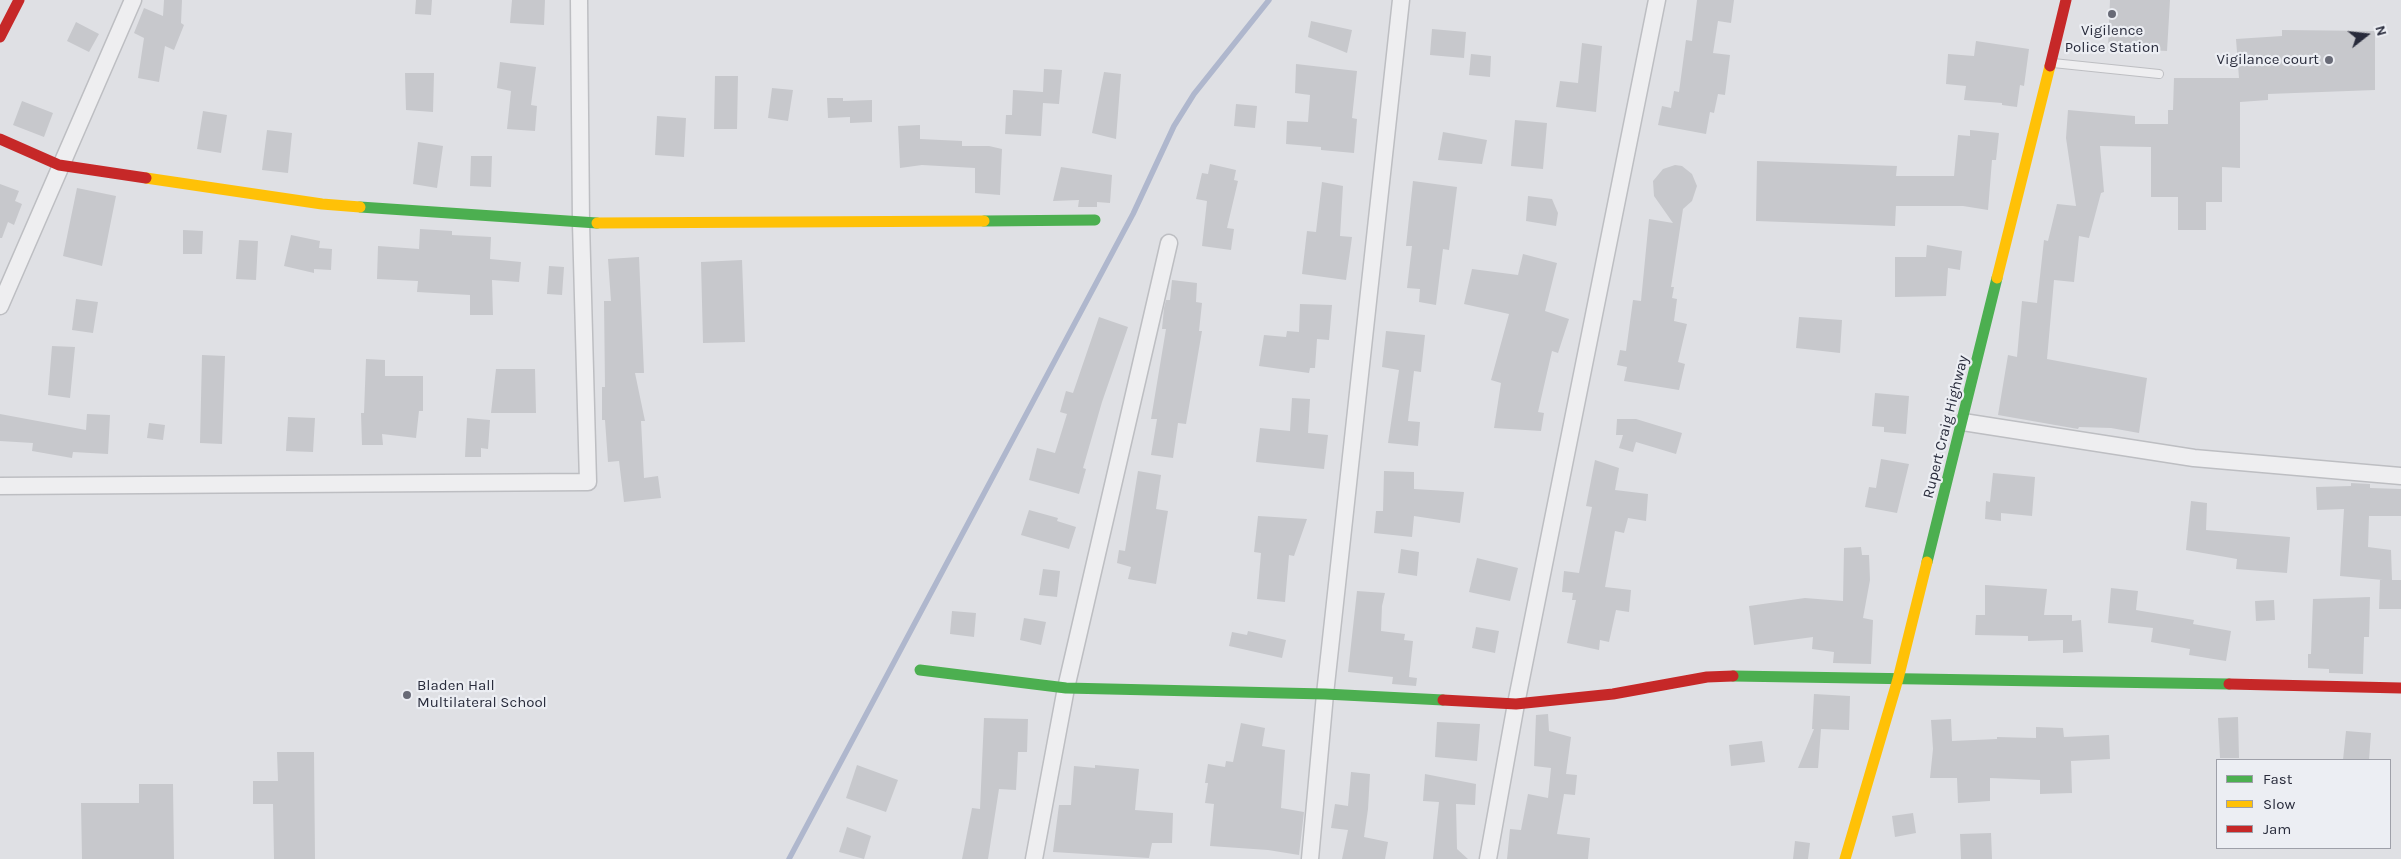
<!DOCTYPE html>
<html>
<head>
<meta charset="utf-8">
<style>
	body { margin:0 }
	#map { position:relative; width:2401px; height:859px; overflow:hidden; background:#dfe0e4; font-family:Karla,sans-serif }
	canvas { display:block }
	.legend { position:absolute; left:2216px; top:759px; width:175px; height:90px; box-sizing:border-box; background:#eceef3; border:1px solid #9ea0a9; margin:0; padding:6px 9px; list-style:none; font-size:15px; color:#282b3b }
	.legend li { display:flex; align-items:center; gap:10px; height:25px }
	.legend b { width:25px; border:1px solid #9ea0a9 }
	.north { position:absolute; left:2341px; top:10px; width:50px; height:50px; -webkit-text-stroke:4px #eceef3; paint-order:stroke; rotate:74deg; font-size:14px; font-weight:700; line-height:20px; text-align:center; color:#282b3b }
	.north::after { content:''; display:block; margin:auto; width:18px; height:22px; background:#282b3b; clip-path:polygon(50% 0,100% 100%,50% 72%,0 100%) }
</style>
</head>
<body>
<div id="map">
<canvas width="2401" height="859"></canvas>
<ul class="legend">
<li><b style="height:6px;background:#4caf50"></b>Fast</li>
<li><b style="height:6px;background:#ffc107"></b>Slow</li>
<li><b style="height:6px;background:#c62828"></b>Jam</li>
</ul>
<div class="north">N</div>
</div>
<script>
const ctx = document.querySelector('canvas').getContext('2d');
ctx.lineJoin = 'round';
const toPath = rows => new Path2D(rows.map(r => 'M' + r).join(''));
function stroke(path, color, width, dash) { ctx.strokeStyle = color; ctx.lineWidth = width; ctx.lineCap = dash ? 'butt' : 'round'; ctx.setLineDash(dash || []); ctx.stroke(path); }
function paint(path, color) { ctx.fillStyle = color; ctx.fill(path, 'evenodd'); }
function write(font, color, halo, rows, align = 'center') {
  ctx.font = font + ' Karla,sans-serif'; ctx.lineWidth = 4.5; ctx.setLineDash([]); ctx.textBaseline = 'middle'; ctx.strokeStyle = halo; ctx.fillStyle = color; for (const [text, x, y, turn = 0] of rows) {
    ctx.save(); ctx.translate(x, y); ctx.rotate((+turn || 0) * Math.PI / 180); ctx.textAlign = isNaN(turn) ? turn : align; if (halo) ctx.strokeText(text, 0, 0); ctx.fillText(text, 0, 0); ctx.restore();
  }
}
const stream = toPath([
	[789,859,1133,214,1174,126,1194,94,1269,0]
]);
const building = toPath([
	[164,0,182,0,181,23,184,25,174,50,165,46,159,82,138,78,144,38,134,33,144,8,163,16],
	[416,0,432,0,431,15,415,14],
	[512,0,545,0,544,25,510,23],
	[1697,0,1734,0,1731,23,1718,21,1713,53,1730,55,1725,95,1718,94,1714,113,1710,112,1706,134,1658,125,1662,106,1671,108,1674,91,1679,92,1686,40,1692,41],
	[2110,0,2170,0,2167,51,2108,48],
	[1311,21,1352,30,1347,53,1308,37],
	[76,22,99,34,89,52,67,41],
	[1432,29,1466,32,1464,58,1430,55],
	[2282,30,2375,31,2375,90,2268,94,2268,100,2240,102,2240,168,2222,167,2222,202,2206,202,2206,230,2178,230,2178,197,2151,197,2151,147,2100,146,2104,192,2101,193,2089,238,2079,236,2074,282,2054,280,2047,359,2147,378,2139,433,2111,428,2079,427,2078,429,1998,415,2008,355,2017,357,2022,301,2037,303,2044,240,2048,241,2057,204,2076,206,2066,138,2068,110,2135,116,2135,124,2168,124,2168,110,2173,110,2174,78,2239,78,2236,39,2282,36],
	[1976,41,2029,49,2024,86,2020,85,2017,107,2002,105,2002,103,1964,100,1966,86,1946,84,1948,54,1974,56],
	[1582,43,1602,46,1596,112,1556,107,1560,81,1578,83],
	[1471,54,1491,56,1490,77,1469,75],
	[500,62,536,67,531,105,537,106,535,131,507,129,511,91,497,88],
	[1296,64,1357,71,1352,118,1357,119,1354,153,1321,150,1321,147,1286,144,1287,121,1308,122,1310,95,1295,93],
	[1044,69,1062,70,1059,104,1043,103,1041,136,1005,134,1006,115,1012,115,1013,90,1043,92],
	[1104,72,1121,74,1116,139,1092,133],
	[405,73,434,73,433,112,406,110],
	[715,76,738,76,737,129,714,129],
	[772,88,793,90,788,121,768,118],
	[827,98,843,98,843,101,872,100,872,122,850,123,850,117,828,118],
	[22,101,53,113,44,137,13,125],
	[1236,104,1257,106,1255,128,1234,126],
	[203,111,227,115,221,153,197,149],
	[657,116,686,118,684,157,655,155],
	[1515,120,1547,123,1543,169,1511,166],
	[920,125,920,139,962,141,962,146,989,146,1002,149,1000,195,975,193,975,168,922,165,900,168,898,126],
	[267,130,292,133,288,173,262,170],
	[1970,130,1999,133,1996,160,1992,160,1988,210,1963,206,1896,206,1895,226,1756,221,1757,161,1897,166,1896,176,1954,176,1958,135,1970,136],
	[1443,132,1487,140,1482,164,1438,160],
	[418,142,443,146,437,188,413,184],
	[471,156,492,156,491,187,470,186],
	[1210,164,1236,170,1234,180,1238,181,1227,228,1234,229,1231,250,1202,246,1207,201,1196,199,1202,173,1208,174],
	[1675,165,1682,166,1692,174,1697,186,1692,201,1683,209,1671,287,1674,287,1672,298,1677,299,1674,321,1687,324,1678,362,1685,364,1679,390,1624,381,1627,367,1617,365,1620,350,1626,351,1633,300,1641,301,1649,219,1673,223,1654,196,1653,181,1663,169],
	[1061,167,1112,175,1110,203,1097,202,1097,207,1078,207,1079,200,1053,201],
	[1413,181,1457,187,1449,250,1443,249,1436,305,1419,302,1420,289,1407,288,1412,246,1406,246],
	[1322,182,1343,186,1340,236,1352,237,1346,280,1302,274,1307,231,1316,232],
	[0,184,19,191,15,201,22,204,14,225,8,222,2,238,0,238],
	[77,188,116,196,102,266,63,256],
	[1528,196,1552,199,1558,213,1556,226,1526,221],
	[420,229,452,231,452,235,491,237,490,259,521,262,519,282,492,280,493,315,470,315,470,295,417,292,418,281,377,279,378,246,419,249],
	[183,230,203,231,202,254,183,254],
	[291,235,320,241,319,248,332,249,331,270,314,269,314,273,284,266],
	[239,240,258,241,256,280,236,279],
	[1927,245,1962,251,1960,270,1948,268,1946,296,1895,297,1895,257,1926,257],
	[1523,254,1557,263,1545,311,1569,319,1558,353,1552,351,1538,412,1544,413,1541,431,1494,428,1501,383,1491,380,1509,314,1464,304,1472,269,1518,275],
	[639,257,644,373,635,373,645,421,641,421,644,478,658,476,661,498,624,502,619,461,608,462,605,420,602,420,602,387,605,387,604,301,611,301,608,259],
	[742,260,745,342,703,343,701,262],
	[549,266,564,267,562,295,547,294],
	[1172,280,1197,283,1196,302,1202,303,1199,331,1202,331,1186,424,1178,423,1173,458,1151,455,1157,419,1151,419,1166,329,1162,329,1164,308,1166,300,1170,300],
	[76,299,98,302,93,333,72,330],
	[1300,304,1332,305,1329,340,1317,339,1315,368,1310,368,1309,373,1259,366,1264,335,1286,337,1287,331,1299,332],
	[1099,317,1128,327,1102,402,1083,468,1086,469,1079,494,1029,480,1037,448,1055,453,1067,414,1060,412,1066,391,1073,393],
	[1799,317,1842,320,1840,353,1796,348],
	[1386,331,1425,335,1421,372,1414,371,1408,421,1420,422,1418,446,1388,443,1399,370,1382,367],
	[52,346,75,347,70,398,48,395],
	[202,355,225,356,222,444,200,443],
	[366,359,385,360,385,376,423,376,423,411,419,411,416,438,382,434,383,445,362,445,361,413,364,413],
	[496,369,535,369,536,413,491,413],
	[1875,393,1909,396,1906,434,1884,432,1884,427,1872,426],
	[1292,398,1310,399,1308,433,1328,435,1324,469,1256,462,1260,428,1290,431],
	[0,414,86,430,87,414,110,415,108,454,73,452,72,458,32,451,33,443,0,441],
	[288,417,315,418,313,452,286,451],
	[467,418,490,420,488,449,481,448,481,457,465,457],
	[1617,419,1636,419,1682,433,1676,454,1636,442,1633,452,1619,448,1623,435,1616,435],
	[149,423,165,425,163,440,147,438],
	[1881,459,1909,464,1897,513,1865,507,1869,487,1876,488],
	[1595,460,1619,468,1615,490,1648,494,1646,521,1628,518,1624,533,1615,531,1605,587,1631,590,1629,612,1616,610,1609,642,1600,640,1599,650,1567,643,1576,600,1572,600,1573,593,1562,592,1564,571,1579,573,1592,507,1586,506],
	[1138,471,1161,475,1156,509,1168,511,1156,584,1128,579,1131,567,1117,563,1119,550,1125,551],
	[1384,471,1414,472,1414,489,1464,492,1460,523,1414,516,1412,537,1374,533,1376,511,1383,511],
	[1993,473,2035,477,2032,516,2001,513,2001,521,1985,519,1986,501,1990,502],
	[2351,483,2370,484,2370,488,2401,489,2401,516,2369,516,2368,547,2391,550,2392,580,2401,580,2401,609,2379,609,2380,580,2383,580,2340,576,2344,509,2317,510,2316,487,2351,486],
	[2191,501,2207,503,2206,530,2290,537,2287,573,2236,569,2237,559,2186,550],
	[1029,510,1058,518,1057,521,1076,527,1069,549,1021,535],
	[1258,516,1307,519,1294,556,1289,555,1285,602,1257,599,1261,553,1254,552],
	[1861,547,1862,555,1869,555,1870,580,1863,618,1873,620,1871,664,1833,663,1834,652,1812,649,1813,637,1754,645,1749,606,1805,598,1843,601,1844,548],
	[1401,549,1419,552,1417,576,1398,573],
	[1477,558,1518,568,1510,601,1469,592],
	[1043,569,1060,571,1057,597,1039,595],
	[1985,585,2047,589,2044,615,2072,615,2072,621,2081,620,2083,652,2063,653,2063,640,2028,641,2028,636,1975,635,1976,615,1985,615],
	[2111,588,2138,591,2136,610,2194,620,2193,624,2231,631,2226,661,2189,655,2190,649,2151,642,2153,628,2108,623],
	[1357,591,1385,593,1382,606,1381,631,1405,634,1404,640,1413,641,1409,677,1417,678,1416,686,1392,684,1393,677,1348,672],
	[2370,597,2369,637,2364,637,2363,674,2329,673,2329,669,2308,668,2308,654,2311,654,2313,599],
	[2274,600,2275,620,2256,621,2255,601],
	[952,611,976,613,974,637,950,634],
	[1024,618,1046,622,1041,645,1020,640],
	[1476,627,1499,631,1495,653,1472,648],
	[1248,631,1286,640,1282,658,1229,646,1232,632,1247,635],
	[1814,694,1850,696,1849,730,1821,729,1818,768,1798,768,1814,729,1812,729],
	[1548,714,1549,731,1571,737,1566,774,1577,775,1575,795,1564,794,1557,834,1590,838,1588,859,1507,859,1510,829,1521,830,1528,794,1548,798,1551,768,1534,766,1536,715],
	[2238,717,2239,758,2220,758,2218,718],
	[984,718,1028,719,1027,752,1018,752,1016,790,999,789,988,859,962,859,972,808,980,809],
	[1951,719,1952,741,1997,739,1997,737,2036,738,2036,727,2063,728,2064,737,2109,735,2110,759,2071,761,2072,793,2040,794,2040,780,1990,778,1990,801,1958,803,1957,778,1930,778,1933,749,1931,720],
	[1437,722,1480,724,1477,761,1435,757],
	[1241,723,1265,728,1262,746,1285,750,1281,808,1304,812,1299,855,1268,850,1210,846,1214,804,1205,803,1208,783,1205,783,1208,764,1225,767,1226,761,1233,762],
	[2346,731,2371,733,2369,760,2343,760],
	[1762,741,1765,762,1731,766,1729,745],
	[277,752,314,752,315,859,274,859,273,804,253,804,253,781,278,781],
	[857,765,898,780,886,812,846,798],
	[1095,765,1139,769,1135,810,1173,813,1172,843,1152,843,1149,858,1053,852,1059,805,1071,805,1074,766,1095,768],
	[1351,772,1370,774,1368,809,1364,837,1388,842,1385,859,1342,859,1348,830,1331,828,1335,804,1348,806],
	[1425,774,1476,784,1475,805,1456,804,1457,849,1468,859,1433,859,1439,802,1423,801],
	[139,784,173,784,174,859,82,859,81,803,139,803],
	[1913,813,1916,833,1895,837,1892,816],
	[847,827,871,836,864,859,839,852],
	[1991,833,1992,859,1961,859,1960,834],
	[1795,841,1810,843,1808,859,1793,859]
]);
const lane = toPath([
	[2053,63,2159,74]
]);
const street = toPath([
	[0,306,133,0],
	[1963,422,2194,458,2401,476],
	[0,486,588,482,581,223,579,0],
	[1034,859,1066,688,1169,243],
	[1310,859,1325,694,1401,0],
	[1488,859,1516,704,1657,0]
]);
const fast = toPath([
	[360,207,597,223],
	[984,221,1095,220],
	[1927,562,1997,278],
	[920,670,1066,688,1325,694,1443,700],
	[1733,676,2229,684]
]);
const slow = toPath([
	[146,178,322,204,360,207],
	[597,223,984,221],
	[1997,278,2050,66],
	[1845,859,1898,679,1927,562]
]);
const jam = toPath([
	[0,37,19,0],
	[2050,66,2066,0],
	[0,139,59,165,146,178],
	[2229,684,2401,688],
	[1443,700,1516,704,1613,694,1707,677,1733,676]
]);
const markers = [
	[2112,14,5,"#686a76"],
	[2329,60,5,"#686a76"],
	[407,695,5,"#686a76"]
];
const poiNames = [
	["Vigilence",2112,31],
	["Police Station",2112,48],
	["Vigilance court",2319,60,"right"],
	["Bladen Hall",417,686,"left"],
	["Multilateral School",417,703,"left"]
];
const streetNames = [
	["Rupert Craig Highway",1946,427,-76]
];
stroke(stream, '#afb7cd', 5.5);
paint(building, '#c7c8cc');
stroke(lane, '#bdbec2', 10);
stroke(street, '#bdbec2', 19);
stroke(lane, '#eeeef0', 8);
stroke(street, '#eeeef0', 16);
stroke(fast, '#4caf50', 11);
stroke(slow, '#ffc107', 11);
stroke(jam, '#c62828', 11);
for (const [x, y, r, color] of markers) { const dot = new Path2D(); dot.arc(x, y, r, 0, 2 * Math.PI); ctx.fillStyle = color; ctx.fill(dot); stroke(dot, '#eceef3', 2); }
write('15px', '#282b3b', '#eceef3', poiNames);
write('15px', '#282b3b', '#eceef3', streetNames);
</script>
</body>
</html>
